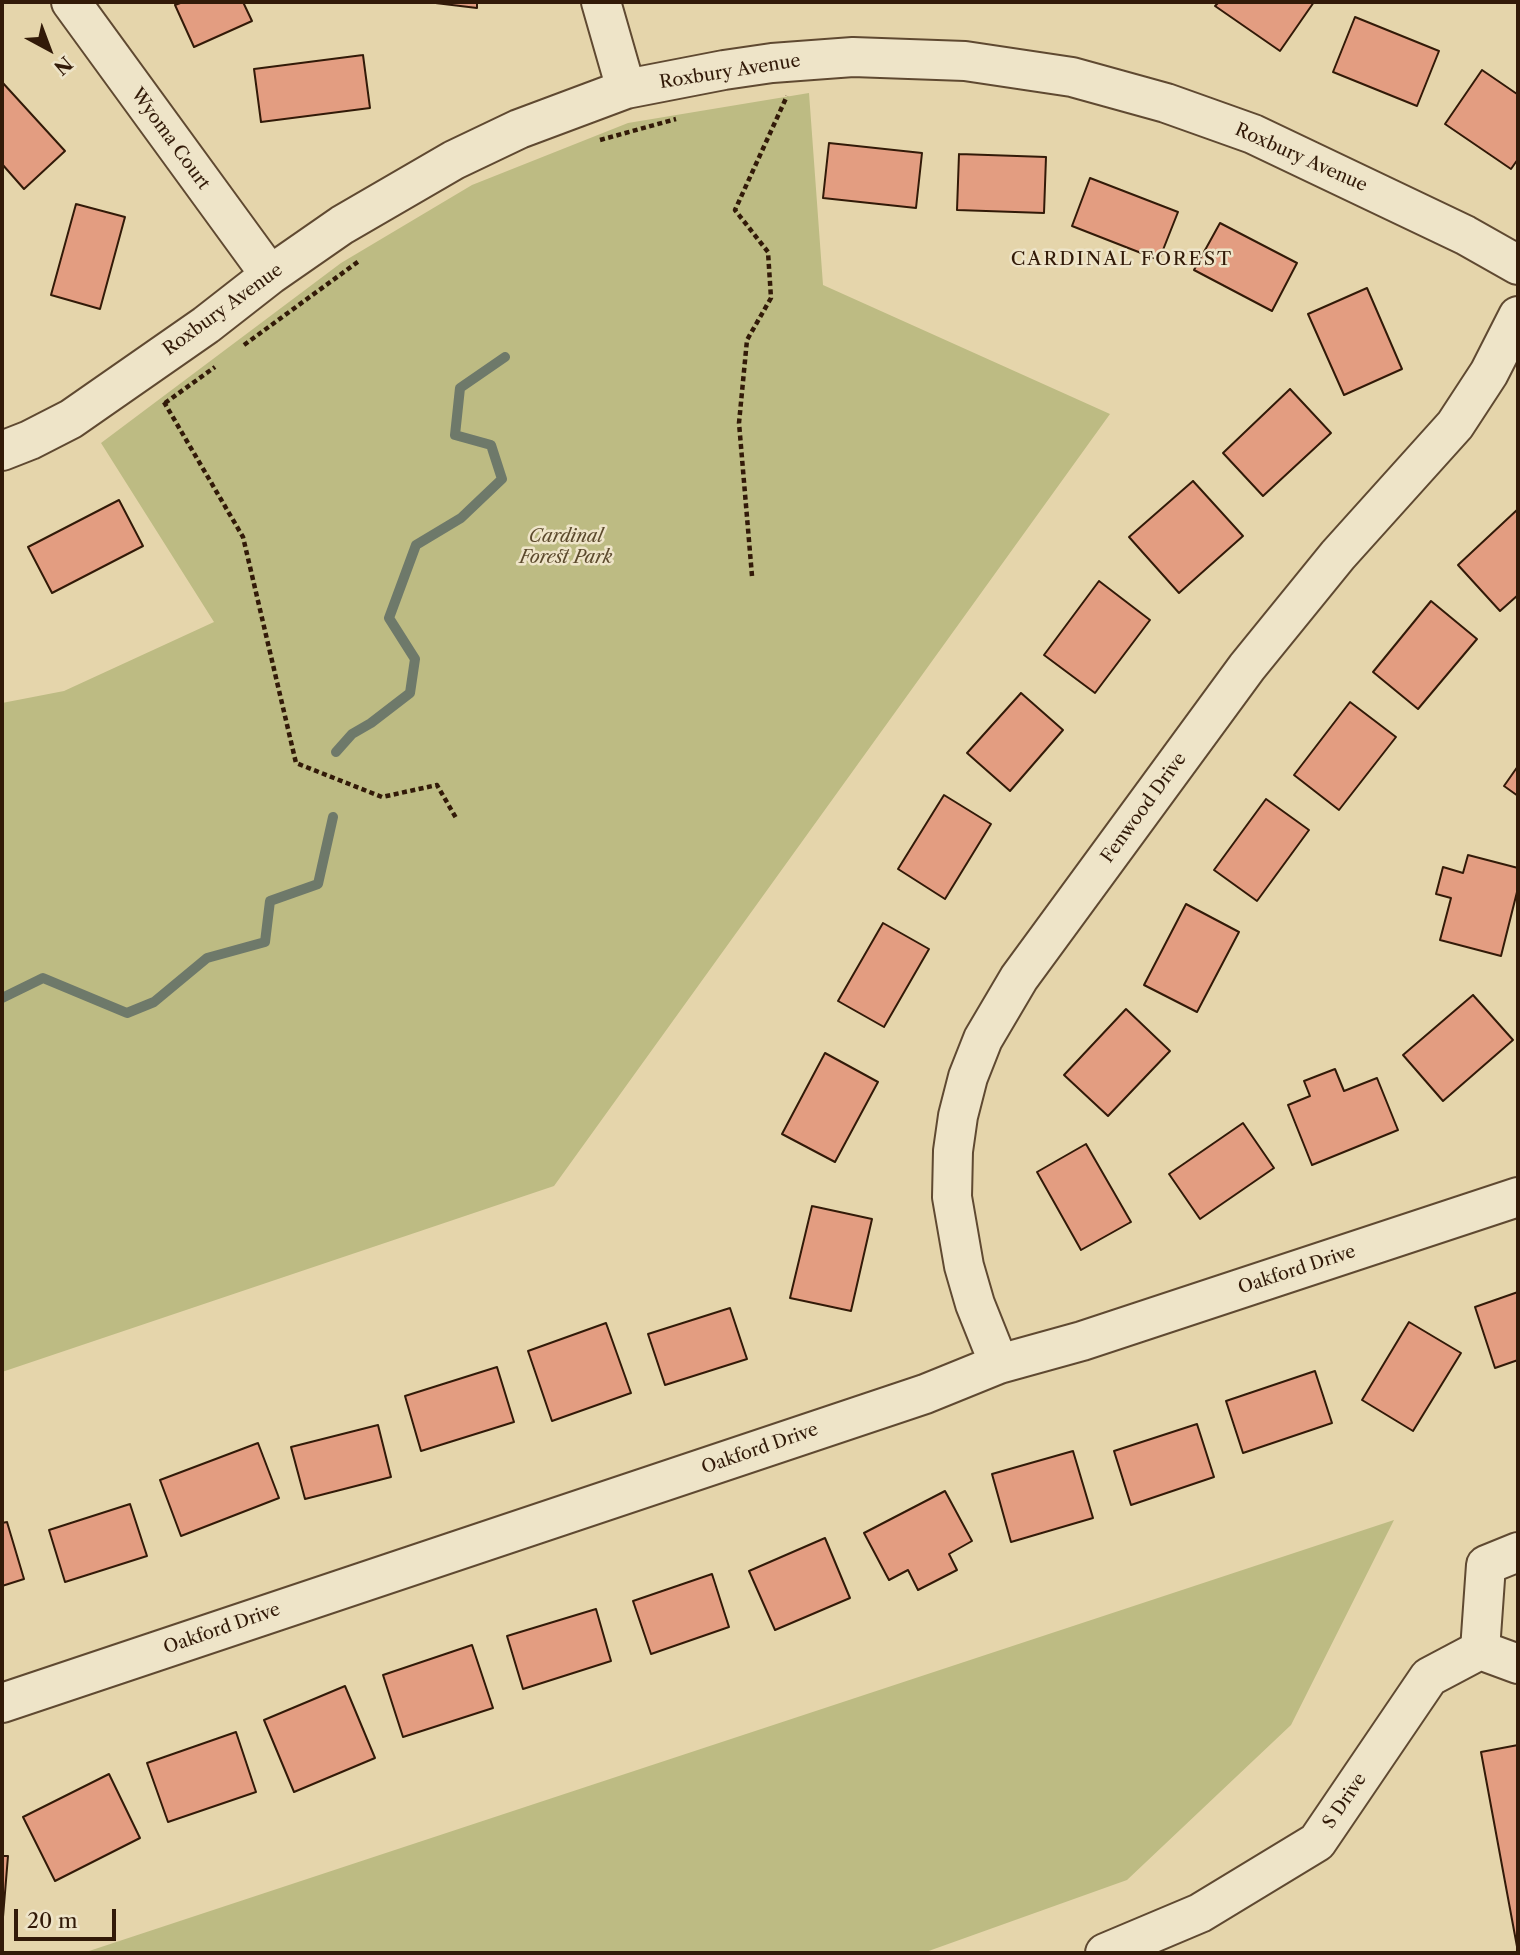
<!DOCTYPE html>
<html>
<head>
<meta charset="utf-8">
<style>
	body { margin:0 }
	#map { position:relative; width:1520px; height:1955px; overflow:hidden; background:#e5d5ab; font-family:"Libre Caslon Text",serif }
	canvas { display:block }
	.frame { position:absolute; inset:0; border:4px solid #321a08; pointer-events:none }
	.north { position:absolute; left:14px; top:14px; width:70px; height:70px; -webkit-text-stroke:5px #eee4c8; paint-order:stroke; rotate:139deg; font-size:19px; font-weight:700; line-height:28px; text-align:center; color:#321a08 }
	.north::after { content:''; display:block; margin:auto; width:24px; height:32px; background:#321a08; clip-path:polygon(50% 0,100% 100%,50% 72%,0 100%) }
	.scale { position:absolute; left:14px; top:1909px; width:102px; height:32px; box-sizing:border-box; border:4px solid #321a08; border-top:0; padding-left:9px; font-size:21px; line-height:24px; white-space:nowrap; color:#321a08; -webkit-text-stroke:5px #eee4c8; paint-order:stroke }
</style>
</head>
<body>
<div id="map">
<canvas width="1520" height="1955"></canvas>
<div class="frame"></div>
<div class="north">N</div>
<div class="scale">20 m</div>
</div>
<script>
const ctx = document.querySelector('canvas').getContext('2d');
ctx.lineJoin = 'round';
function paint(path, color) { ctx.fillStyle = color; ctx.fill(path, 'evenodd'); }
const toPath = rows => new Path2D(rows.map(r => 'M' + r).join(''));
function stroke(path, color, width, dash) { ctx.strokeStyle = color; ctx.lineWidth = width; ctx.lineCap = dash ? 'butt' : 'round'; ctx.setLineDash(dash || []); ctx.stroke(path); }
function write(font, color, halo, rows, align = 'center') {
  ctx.font = font + ' "Libre Caslon Text",serif'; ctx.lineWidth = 5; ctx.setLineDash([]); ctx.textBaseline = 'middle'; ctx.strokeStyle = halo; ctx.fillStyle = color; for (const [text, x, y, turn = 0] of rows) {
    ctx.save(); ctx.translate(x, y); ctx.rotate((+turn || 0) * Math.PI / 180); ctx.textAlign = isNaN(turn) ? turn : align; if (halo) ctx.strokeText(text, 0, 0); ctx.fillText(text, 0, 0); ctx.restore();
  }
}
const green = toPath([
	[809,93,823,285,1110,414,554,1186,2,1372,2,703,64,691,214,622,101,443,341,263,472,185,628,123],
	[1394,1520,1291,1725,1127,1880,923,1953,83,1953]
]);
const stream = toPath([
	[336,752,352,734,371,723,410,693,415,659,389,618,416,545,461,518,502,479,491,445,455,435,460,388,505,357],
	[2,998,43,978,127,1013,154,1002,207,958,265,942,270,901,318,884,333,817]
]);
const building = toPath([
	[183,2,243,2,252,21,194,47,175,5,183,2],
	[427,2,477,2,477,8,427,2],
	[1219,2,1314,2,1280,51,1215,6,1219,2],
	[1355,17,1439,51,1417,106,1333,72,1355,17],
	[363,55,370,108,261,122,254,69,363,55],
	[1482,70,1517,94,1518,92,1518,159,1511,169,1445,124,1482,70],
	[2,82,65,151,24,189,2,164,2,82],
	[829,143,922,153,916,208,823,198,829,143],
	[959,154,1046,157,1044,213,957,210,959,154],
	[1090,178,1178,212,1159,260,1072,226,1090,178],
	[76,204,125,217,100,309,51,295,76,204],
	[1220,223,1297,263,1272,311,1194,270,1220,223],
	[1367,288,1402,369,1344,395,1308,314,1367,288],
	[1290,389,1331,433,1263,496,1223,453,1290,389],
	[1193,481,1243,536,1179,593,1129,537,1193,481],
	[119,500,143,546,52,593,28,547,119,500],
	[1518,509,1518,595,1500,611,1458,565,1518,509],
	[1099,581,1150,620,1095,693,1044,655,1099,581],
	[1431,601,1477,639,1418,709,1373,672,1431,601],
	[1021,693,1063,730,1010,791,967,753,1021,693],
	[1350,702,1396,737,1339,810,1294,775,1350,702],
	[1518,766,1518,796,1504,786,1518,766],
	[944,795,991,824,945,899,898,869,944,795],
	[1266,799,1309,830,1257,901,1214,870,1266,799],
	[1468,855,1518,868,1518,888,1501,956,1440,940,1451,898,1436,894,1443,867,1463,873,1468,855],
	[1186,904,1239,932,1197,1012,1144,985,1186,904],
	[883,923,929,949,884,1027,838,1001,883,923],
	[1473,995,1513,1040,1443,1101,1403,1055,1473,995],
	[1126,1009,1170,1051,1108,1116,1064,1075,1126,1009],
	[825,1053,878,1082,835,1162,782,1134,825,1053],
	[1335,1069,1344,1091,1377,1078,1398,1130,1312,1165,1288,1105,1310,1096,1304,1081,1335,1069],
	[1243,1123,1274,1168,1200,1219,1169,1174,1243,1123],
	[1086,1144,1131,1222,1081,1250,1037,1172,1086,1144],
	[812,1206,872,1219,851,1311,790,1298,812,1206],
	[1518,1292,1518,1360,1495,1368,1475,1307,1518,1292],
	[730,1308,747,1359,665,1385,648,1334,730,1308],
	[1409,1322,1461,1353,1413,1431,1362,1400,1409,1322],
	[606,1323,631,1393,552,1421,528,1351,606,1323],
	[497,1367,514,1422,421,1451,405,1396,497,1367],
	[1315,1371,1332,1423,1243,1453,1226,1401,1315,1371],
	[1197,1424,1214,1477,1131,1505,1114,1451,1197,1424],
	[378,1425,391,1477,305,1499,291,1447,378,1425],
	[258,1443,279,1498,181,1536,160,1480,258,1443],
	[1073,1451,1093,1518,1011,1542,992,1474,1073,1451],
	[945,1491,972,1541,949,1554,957,1570,918,1590,908,1570,889,1580,864,1533,945,1491],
	[130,1504,147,1556,65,1582,49,1530,130,1504],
	[7,1522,24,1579,2,1586,2,1523,7,1522],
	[825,1538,850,1598,775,1630,749,1571,825,1538],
	[712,1574,729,1627,651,1654,633,1601,712,1574],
	[596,1609,611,1661,523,1689,507,1636,596,1609],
	[472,1645,493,1708,403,1737,383,1675,472,1645],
	[345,1686,375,1758,294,1792,264,1720,345,1686],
	[236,1732,256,1792,168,1822,147,1763,236,1732],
	[1518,1745,1518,1952,1481,1752,1518,1745],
	[109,1774,140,1838,55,1881,23,1817,109,1774],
	[2,1856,8,1856,3,1917,2,1917,2,1856]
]);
const path = toPath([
	[600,140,676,119],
	[244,345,359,261],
	[164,402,243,537,296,763,382,797,437,785,456,818],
	[165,403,215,367],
	[752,576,739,423,747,340,771,298,768,252,735,210,787,96]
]);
const street = toPath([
	[71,2,270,275],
	[601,2,626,89],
	[2,451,30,440,71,419,206,325,270,275,342,225,454,160,519,129,626,89,724,70,772,63,853,57,965,61,1072,77,1166,103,1253,134,1465,235,1518,265],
	[999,1364,975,1304,964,1266,952,1197,953,1151,958,1116,968,1077,983,1039,1019,978,1247,667,1338,555,1455,425,1489,373,1518,316],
	[1480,1650,1486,1565,1518,1552],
	[2,1703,925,1394,999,1364,1082,1341,1518,1197],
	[1105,1953,1200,1913,1317,1842,1429,1677,1480,1650,1518,1664]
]);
const streetNames = [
	["Roxbury Avenue",730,72,-9],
	["Wyoma Court",170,139,54],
	["Roxbury Avenue",1301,158,24],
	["Roxbury Avenue",223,310,-36],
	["Fenwood Drive",1144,808,-54],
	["Oakford Drive",1297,1270,-18],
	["Oakford Drive",760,1449,-19],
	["Oakford Drive",222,1629,-19],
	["S Drive",1345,1801,-56]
];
const parkNames = [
	["Cardinal",566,537],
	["Forest Park",566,558]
];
const neighbourhoodNames = [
	["CARDINAL FOREST",1122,260]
];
paint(green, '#bdbb83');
stroke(stream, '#6e796a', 10);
paint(building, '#e39d81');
stroke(building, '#321a08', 2);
stroke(street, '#5f4931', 42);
stroke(path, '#321a08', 4.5, [5, 3.5]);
stroke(street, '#eee4c8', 38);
write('18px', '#321a08', '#eee4c8', streetNames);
write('italic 18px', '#5c4a2d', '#eee4c8', parkNames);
ctx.letterSpacing = '2px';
write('19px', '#321a08', '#eee4c8', neighbourhoodNames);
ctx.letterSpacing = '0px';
</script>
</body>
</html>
